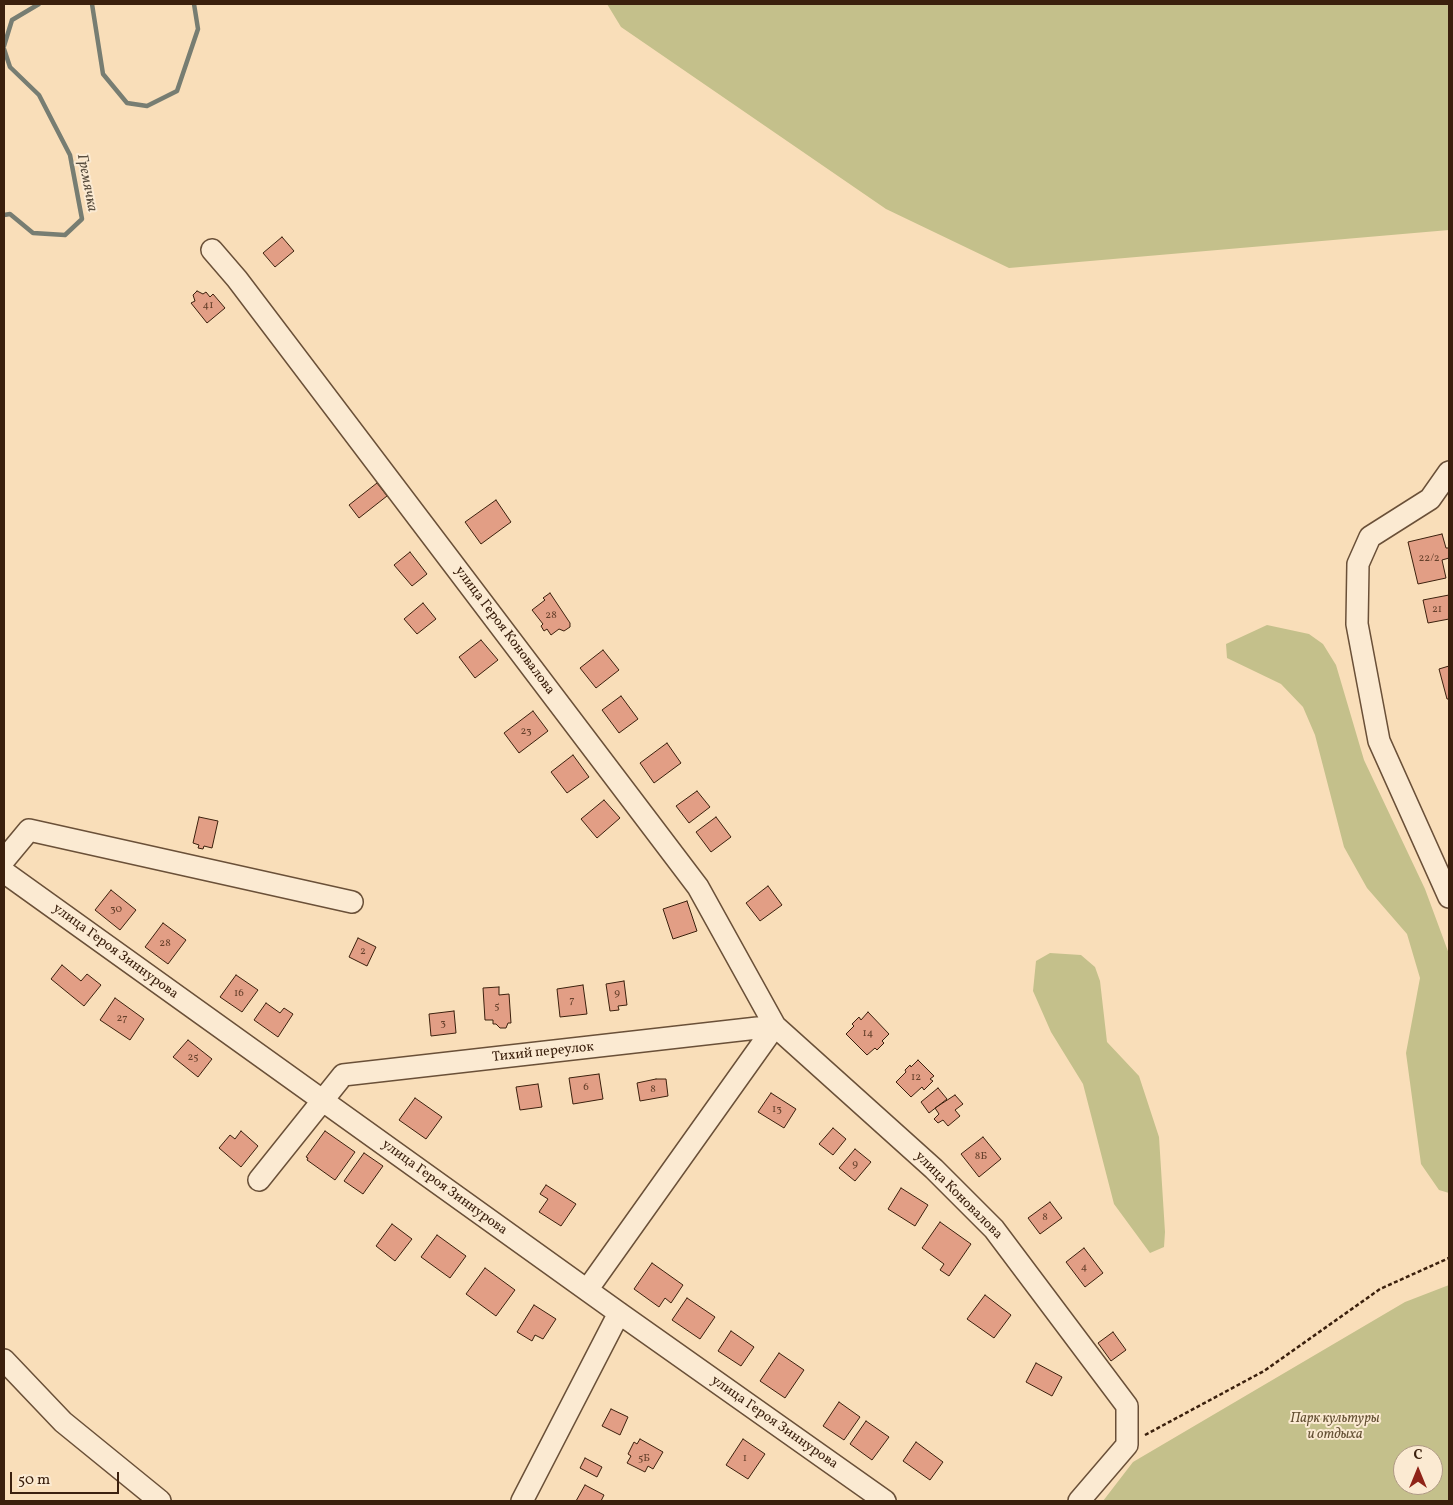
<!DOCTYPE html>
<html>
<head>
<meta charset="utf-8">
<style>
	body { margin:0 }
	#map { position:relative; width:1453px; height:1505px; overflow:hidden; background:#f9deb9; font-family:Vollkorn,serif }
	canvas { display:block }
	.frame { position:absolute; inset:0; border:5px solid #3b200d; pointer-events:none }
	.north { position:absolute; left:1393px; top:1445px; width:50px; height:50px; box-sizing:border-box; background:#fbead2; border:1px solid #ae9983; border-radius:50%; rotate:0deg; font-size:14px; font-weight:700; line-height:20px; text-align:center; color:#3b200d }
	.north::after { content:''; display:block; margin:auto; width:18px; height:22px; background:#8f2418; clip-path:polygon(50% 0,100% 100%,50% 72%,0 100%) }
	.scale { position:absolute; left:10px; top:1472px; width:109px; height:22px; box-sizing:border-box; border:2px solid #3b200d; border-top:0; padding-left:6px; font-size:15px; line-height:18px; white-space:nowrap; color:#3b200d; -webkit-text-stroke:4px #fbead2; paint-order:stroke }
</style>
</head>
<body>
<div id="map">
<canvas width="1453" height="1505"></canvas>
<div class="frame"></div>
<div class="north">С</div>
<div class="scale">50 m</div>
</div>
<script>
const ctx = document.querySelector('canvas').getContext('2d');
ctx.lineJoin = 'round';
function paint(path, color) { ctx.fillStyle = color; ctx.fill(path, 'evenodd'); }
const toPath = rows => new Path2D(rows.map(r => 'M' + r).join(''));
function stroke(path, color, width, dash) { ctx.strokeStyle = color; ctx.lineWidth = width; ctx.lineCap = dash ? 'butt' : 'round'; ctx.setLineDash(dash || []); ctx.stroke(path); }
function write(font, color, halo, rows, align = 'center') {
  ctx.font = font + ' Vollkorn,serif'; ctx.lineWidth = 4; ctx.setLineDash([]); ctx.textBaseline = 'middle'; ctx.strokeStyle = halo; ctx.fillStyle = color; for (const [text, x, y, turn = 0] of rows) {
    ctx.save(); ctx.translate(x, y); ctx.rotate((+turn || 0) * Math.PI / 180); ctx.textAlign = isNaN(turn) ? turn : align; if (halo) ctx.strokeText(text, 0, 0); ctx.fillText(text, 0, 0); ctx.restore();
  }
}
const green = toPath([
	[607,4,1449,4,1449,230,1009,268,886,209,621,27],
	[1267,625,1309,634,1323,644,1336,665,1364,760,1425,889,1449,954,1449,1193,1439,1190,1421,1164,1406,1053,1420,978,1407,934,1367,888,1344,847,1315,735,1303,707,1281,684,1227,658,1226,644],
	[1050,953,1081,955,1095,967,1100,981,1107,1042,1139,1076,1159,1137,1165,1232,1164,1247,1150,1253,1114,1204,1083,1084,1051,1032,1033,991,1036,961],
	[1449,1285,1449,1501,1103,1501,1133,1462,1405,1302],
	[1403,1455,1433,1455,1433,1485,1403,1485]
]);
const stream = toPath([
	[92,4,103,74,127,103,147,106,177,91,198,29,194,4],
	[4,46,12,20,39,4],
	[4,49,10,67,39,95,70,155,82,219,65,235,33,233,10,214,4,215]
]);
const building = toPath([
	[282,237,294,251,275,267,263,253,282,237],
	[197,291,203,294,206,292,210,297,213,294,225,308,207,323,191,303,195,301,193,295,197,291],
	[377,483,387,496,359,518,349,505,377,483],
	[496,500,511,522,481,544,465,522,496,500],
	[1442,534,1446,548,1449,548,1449,558,1442,560,1446,578,1418,584,1408,542,1442,534],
	[410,552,427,574,412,586,394,565,410,552],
	[550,593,570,623,570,627,564,631,559,629,551,635,547,629,544,631,541,626,543,624,532,610,545,600,543,598,550,593],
	[1449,595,1449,619,1428,623,1423,600,1449,595],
	[423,603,436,619,417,634,404,619,423,603],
	[481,640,498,660,475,678,459,657,481,640],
	[603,650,619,670,596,688,580,668,603,650],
	[1449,666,1449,699,1447,699,1439,669,1449,666],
	[621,696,638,719,619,733,602,710,621,696],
	[533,711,548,731,519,753,504,733,533,711],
	[667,743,681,763,654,783,640,763,667,743],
	[573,755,589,777,567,793,551,772,573,755],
	[697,791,710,807,689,823,676,806,697,791],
	[604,800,620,818,597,838,581,819,604,800],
	[199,817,218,821,212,848,204,846,203,849,198,848,199,845,193,843,199,817],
	[716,817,731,837,711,852,696,832,716,817],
	[768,886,782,905,760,921,746,903,768,886],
	[111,890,136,910,120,930,95,910,111,890],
	[687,901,697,931,673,939,663,909,687,901],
	[163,923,186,940,168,964,145,947,163,923],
	[358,938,376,947,367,966,349,957,358,938],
	[62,965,81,981,87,974,101,985,84,1006,51,979,62,965],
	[236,975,258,990,242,1012,220,997,236,975],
	[624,981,627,1005,618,1006,619,1010,610,1011,606,984,624,981],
	[583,985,587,1014,560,1017,557,989,583,985],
	[499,987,499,995,509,994,511,1023,508,1023,506,1028,500,1028,496,1024,493,1024,493,1020,485,1020,483,988,499,987],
	[115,998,144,1019,130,1040,100,1020,115,998],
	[266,1003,280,1013,284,1008,293,1014,278,1037,254,1020,266,1003],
	[454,1011,456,1033,431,1036,429,1014,454,1011],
	[868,1012,889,1034,882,1041,884,1043,877,1050,875,1048,867,1055,846,1034,854,1026,852,1024,859,1017,861,1020,868,1012],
	[188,1040,212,1059,198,1077,173,1057,188,1040],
	[918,1060,934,1076,930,1079,933,1081,924,1090,922,1087,911,1097,896,1082,906,1072,905,1070,910,1065,911,1067,918,1060],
	[599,1074,603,1099,573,1104,569,1078,599,1074],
	[656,1079,666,1079,668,1096,640,1101,637,1083,656,1079],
	[538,1084,542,1107,520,1110,516,1087,538,1084],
	[938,1088,947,1099,929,1113,921,1102,938,1088],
	[771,1093,796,1109,784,1128,758,1112,771,1093],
	[955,1095,963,1104,955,1110,960,1116,948,1126,943,1120,938,1123,934,1119,939,1114,935,1108,955,1095],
	[415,1098,442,1117,426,1139,399,1120,415,1098],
	[833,1128,846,1139,833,1155,819,1144,833,1128],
	[241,1131,258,1146,241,1167,219,1148,230,1135,235,1139,241,1131],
	[325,1131,355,1152,335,1180,307,1160,308,1158,306,1157,325,1131],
	[983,1137,1001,1159,979,1177,961,1154,983,1137],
	[855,1149,871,1162,855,1181,839,1168,855,1149],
	[364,1153,383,1166,363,1194,344,1181,364,1153],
	[546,1185,576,1204,561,1226,539,1212,548,1199,540,1194,546,1185],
	[901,1188,928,1205,915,1226,888,1209,901,1188],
	[1050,1202,1062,1218,1040,1234,1028,1218,1050,1202],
	[940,1222,971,1244,949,1276,940,1270,944,1264,922,1248,940,1222],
	[392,1224,412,1239,395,1261,376,1246,392,1224],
	[437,1235,466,1256,450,1278,421,1257,437,1235],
	[1084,1248,1103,1273,1085,1287,1066,1262,1084,1248],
	[652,1263,683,1285,671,1303,665,1298,659,1307,634,1289,652,1263],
	[485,1268,515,1290,496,1316,466,1294,485,1268],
	[985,1295,1011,1315,994,1338,967,1319,985,1295],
	[687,1298,715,1317,700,1339,672,1320,687,1298],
	[534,1305,556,1319,543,1339,535,1335,532,1341,517,1332,534,1305],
	[731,1331,754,1347,741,1366,718,1351,731,1331],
	[1113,1332,1126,1350,1111,1361,1098,1343,1113,1332],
	[779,1353,804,1370,785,1398,760,1381,779,1353],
	[1036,1363,1062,1377,1052,1396,1026,1382,1036,1363],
	[839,1402,860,1417,844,1440,823,1426,839,1402],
	[611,1409,628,1417,620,1435,602,1426,611,1409],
	[866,1421,889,1437,872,1460,850,1444,866,1421],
	[640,1439,663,1452,653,1469,648,1466,645,1472,627,1463,631,1456,628,1454,634,1442,637,1444,640,1439],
	[743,1439,765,1454,748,1479,726,1465,743,1439],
	[916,1442,943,1462,930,1480,903,1461,916,1442],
	[585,1458,602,1467,597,1477,580,1468,585,1458],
	[585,1485,604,1495,601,1501,576,1501,585,1485]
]);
const path = toPath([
	[1145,1435,1264,1371,1380,1289,1449,1258]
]);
const minor = toPath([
	[212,250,237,279,698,887,775,1026,934,1169,994,1229,1127,1406,1127,1445,1079,1501],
	[1449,472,1430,499,1370,537,1358,564,1357,624,1379,741,1449,897],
	[4,860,29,830,352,902],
	[4,872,619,1313,885,1501],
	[259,1180,343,1075,775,1026],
	[587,1290,775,1026],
	[4,1360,63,1422,160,1501],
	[522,1501,619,1313]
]);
const numberNames = [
	["41",208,306],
	["22/2",1429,559],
	["21",1437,610],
	["28",551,616],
	["23",526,732],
	["30",116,910],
	["28",165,944],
	["2",363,952],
	["16",239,994],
	["9",617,994],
	["7",572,1001],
	["5",497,1007],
	["27",122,1019],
	["3",443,1024],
	["14",868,1034],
	["25",193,1058],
	["12",916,1078],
	["6",586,1088],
	["8",653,1090],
	["13",777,1110],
	["8Б",981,1157],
	["9",855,1165],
	["8",1045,1218],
	["4",1084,1268],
	["5Б",644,1459],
	["1",745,1459]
];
const streetNames = [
	["улица Героя Коновалова",504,631,53],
	["улица Героя Зиннурова",115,952,36],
	["Тихий переулок",543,1053,-6],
	["улица Героя Зиннурова",444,1188,36],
	["улица Коновалова",958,1196,45],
	["улица Героя Зиннурова",774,1423,35]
];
const parkNames = [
	["Парк культуры",1335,1419],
	["и отдыха",1335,1435]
];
const waterNames = [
	["Гремячка",86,183,79]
];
paint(green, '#c4c08b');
stroke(stream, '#777d72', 4.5);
paint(building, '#e29e85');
stroke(building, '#3b200d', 1);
stroke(minor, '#6a5038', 24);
stroke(path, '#3b200d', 2.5, [4, 2.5]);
stroke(minor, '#fbead2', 21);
write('11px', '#65402b', null, numberNames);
write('14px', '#3b200d', '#fbead2', streetNames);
write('italic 14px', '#645033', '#fbead2', parkNames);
write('italic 15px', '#594e3f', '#fbead2', waterNames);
</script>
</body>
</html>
